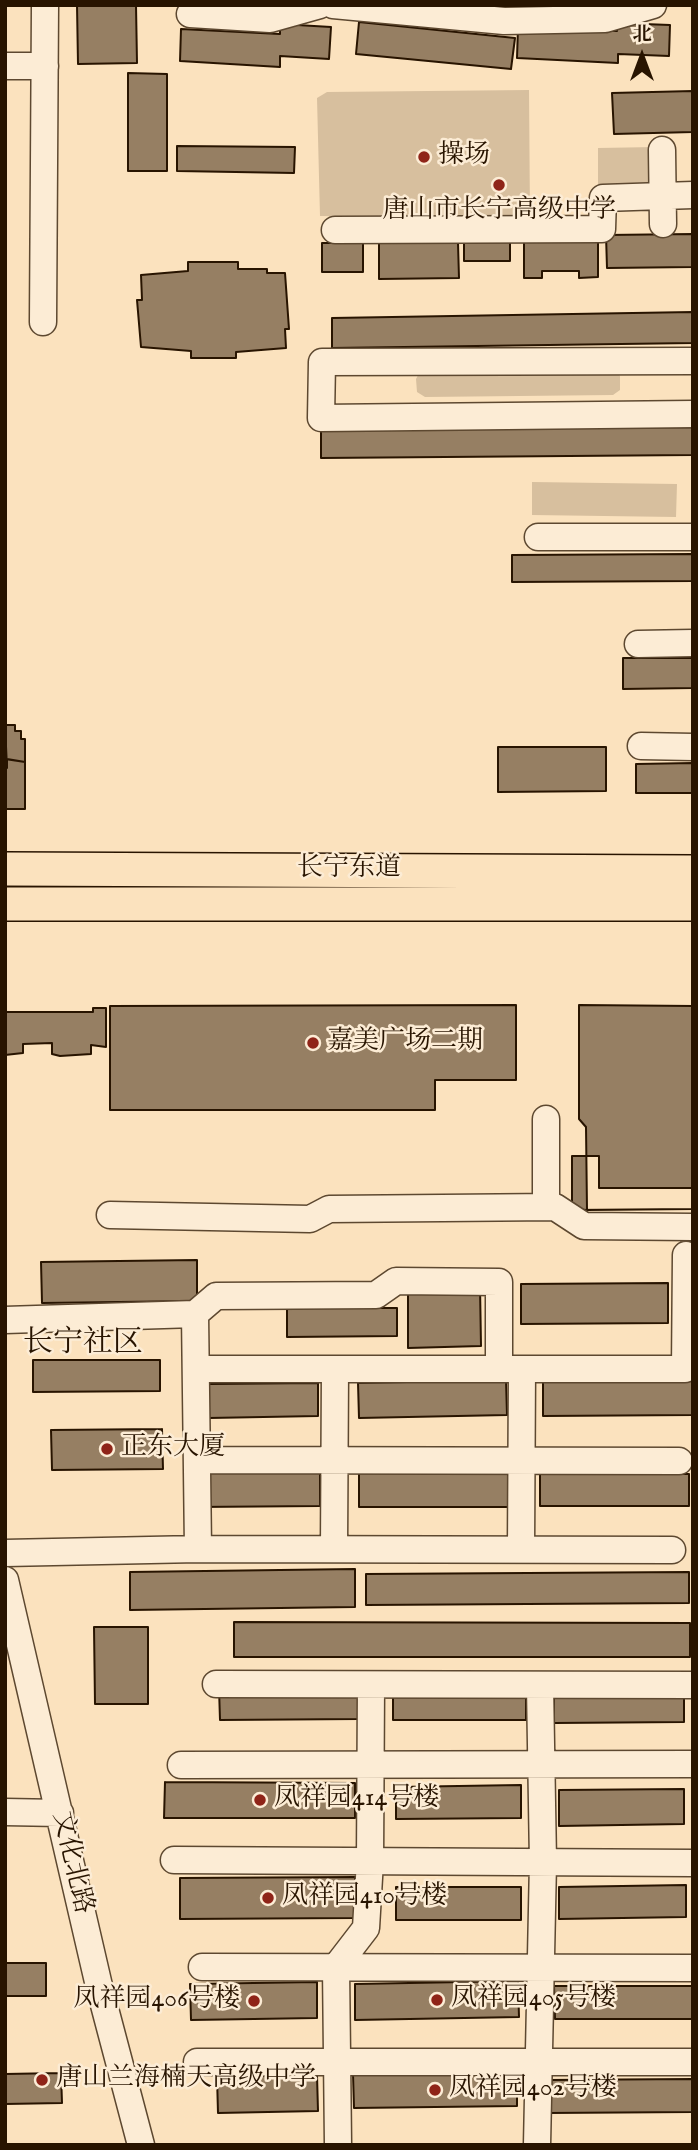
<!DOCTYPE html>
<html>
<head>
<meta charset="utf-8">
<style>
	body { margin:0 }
	#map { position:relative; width:698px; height:2150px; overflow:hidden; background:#fbe2be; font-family:"IM FELL English","Noto Serif SC",serif }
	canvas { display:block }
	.frame { position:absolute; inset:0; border:7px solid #281400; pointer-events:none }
	.north { position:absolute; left:607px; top:21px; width:70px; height:70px; -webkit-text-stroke:5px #fcecd5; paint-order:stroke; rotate:0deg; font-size:19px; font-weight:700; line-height:28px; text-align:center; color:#281400 }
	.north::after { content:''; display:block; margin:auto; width:24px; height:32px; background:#281400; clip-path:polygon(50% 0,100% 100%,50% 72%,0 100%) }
</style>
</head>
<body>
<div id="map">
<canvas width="698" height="2150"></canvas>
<div class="frame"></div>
<div class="north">北</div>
</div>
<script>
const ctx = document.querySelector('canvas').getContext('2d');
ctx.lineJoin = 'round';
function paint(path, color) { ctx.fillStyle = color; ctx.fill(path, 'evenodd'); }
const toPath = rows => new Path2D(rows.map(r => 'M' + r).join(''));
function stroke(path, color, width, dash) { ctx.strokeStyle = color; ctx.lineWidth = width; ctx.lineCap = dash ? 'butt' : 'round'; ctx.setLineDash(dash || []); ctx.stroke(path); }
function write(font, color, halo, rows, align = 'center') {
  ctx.font = font + ' "IM FELL English","Noto Serif SC",serif'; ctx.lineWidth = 5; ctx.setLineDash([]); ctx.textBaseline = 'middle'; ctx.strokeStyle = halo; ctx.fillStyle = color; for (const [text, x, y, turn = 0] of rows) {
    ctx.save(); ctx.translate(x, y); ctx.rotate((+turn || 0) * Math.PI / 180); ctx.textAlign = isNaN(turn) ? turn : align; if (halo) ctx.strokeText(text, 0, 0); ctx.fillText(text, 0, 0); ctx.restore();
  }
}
const green = toPath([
	[529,90,530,219,320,216,317,98,327,92],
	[656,147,657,186,598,187,598,148],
	[613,366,620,376,620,390,613,395,425,397,417,392,416,379,421,369],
	[532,482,677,484,676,517,532,515]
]);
const building = toPath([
	[77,5,136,5,137,63,78,64,77,5],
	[359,22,515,38,511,69,356,54,359,22],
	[617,23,670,25,669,56,618,54,618,63,517,58,518,27,617,31,617,23],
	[280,24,331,27,329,59,280,56,280,67,180,61,181,29,280,34,280,24],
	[128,73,167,74,167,171,128,171,128,73],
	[693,91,693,132,614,134,612,93,693,91],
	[177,146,295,147,294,173,177,171,177,146],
	[693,234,693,267,607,268,606,235,693,234],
	[598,239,598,277,579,278,579,271,542,271,542,278,524,278,524,240,598,239],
	[464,242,510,242,510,261,464,261,464,242],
	[322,243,363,243,363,272,322,272,322,243],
	[379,243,458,243,459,278,379,279,379,243],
	[188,262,238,262,238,269,267,269,267,273,285,273,289,329,285,329,286,348,236,352,236,358,191,358,191,351,141,347,137,300,142,300,141,275,188,271,188,262],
	[693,312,693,343,332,348,332,318,693,312],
	[693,427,693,455,321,458,321,430,693,427],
	[693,554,693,581,512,582,512,555,693,554],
	[623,658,693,658,693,688,623,689,623,658],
	[5,725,15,725,15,731,21,731,21,739,25,739,25,762,7,759,7,768,5,725],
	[498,747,606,747,606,791,498,792,498,747],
	[5,759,25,762,25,809,5,809,5,759],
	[693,763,693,793,636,793,636,764,693,763],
	[516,1005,516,1080,435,1080,435,1110,110,1110,110,1006,516,1005],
	[579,1005,693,1006,693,1209,587,1210,586,1127,579,1119,579,1005],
	[93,1008,106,1008,106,1047,91,1045,91,1054,60,1056,52,1054,52,1043,23,1044,23,1053,5,1055,5,1012,93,1012,93,1008],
	[572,1156,599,1156,599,1188,693,1188,693,1209,572,1210,572,1156],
	[197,1260,197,1301,42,1303,41,1262,197,1260],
	[668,1283,668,1323,521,1324,521,1284,668,1283],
	[480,1286,481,1346,408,1348,408,1288,480,1286],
	[287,1308,397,1308,397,1336,287,1337,287,1308],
	[33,1360,160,1360,160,1391,33,1392,33,1360],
	[693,1379,693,1415,543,1416,543,1380,693,1379],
	[506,1380,507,1415,359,1418,358,1383,506,1380],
	[318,1383,318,1416,209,1418,209,1384,318,1383],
	[162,1429,163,1469,52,1470,51,1430,162,1429],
	[508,1470,508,1507,359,1507,359,1471,508,1470],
	[320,1471,320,1506,195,1507,195,1472,320,1471],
	[540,1474,689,1474,689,1506,540,1506,540,1474],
	[355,1569,355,1607,130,1610,130,1572,355,1569],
	[689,1572,689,1603,366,1605,366,1574,689,1572],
	[234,1622,690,1623,690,1657,234,1657,234,1622],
	[94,1627,148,1627,148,1704,95,1704,94,1627],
	[219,1688,359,1688,359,1719,220,1720,219,1688],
	[393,1691,526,1692,526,1720,393,1720,393,1691],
	[684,1694,684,1722,554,1723,554,1695,684,1694],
	[165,1782,355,1783,355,1818,164,1818,165,1782],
	[521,1785,521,1818,396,1819,396,1787,521,1785],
	[684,1789,684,1824,559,1826,559,1790,684,1789],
	[355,1877,355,1918,180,1919,180,1878,355,1877],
	[686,1885,686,1917,559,1919,559,1887,686,1885],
	[396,1887,521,1887,521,1920,396,1920,396,1887],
	[5,1963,46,1963,46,1996,5,1996,5,1963],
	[518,1981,519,2017,355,2020,355,1984,518,1981],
	[317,1982,317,2018,191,2020,190,1984,317,1982],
	[554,1986,693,1986,693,2019,555,2019,554,1986],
	[517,2072,517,2106,354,2108,353,2074,517,2072],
	[61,2073,62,2103,5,2104,5,2074,61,2073],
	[317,2075,318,2111,218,2113,217,2077,317,2075],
	[693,2079,693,2112,547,2113,547,2080,693,2079]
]);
const minor = toPath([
	[333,5,504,21,605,19,653,5],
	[190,14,270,19,320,5],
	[5,66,45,66],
	[662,150,663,224],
	[335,230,602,229,603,198,693,195],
	[43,322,45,5],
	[693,361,322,362,321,418,693,414],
	[538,537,693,537],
	[638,644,693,643],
	[641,746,693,747],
	[546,1119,546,1207],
	[110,1215,310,1219,329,1209,555,1207,584,1226,693,1227],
	[195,1314,198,1549],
	[5,1320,195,1314,216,1296,376,1295,396,1281,499,1282,499,1369],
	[196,1369,685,1369,686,1255],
	[197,1460,679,1461],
	[334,1549,335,1369],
	[521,1549,522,1369],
	[5,1553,198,1549,672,1550],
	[5,1580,99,1986,141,2145],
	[216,1684,693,1685],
	[181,1765,693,1764],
	[5,1812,60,1813],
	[174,1860,693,1863],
	[202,1967,693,1968],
	[197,2062,693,2062],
	[338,2145,336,1967,366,1928,370,1861,371,1685],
	[537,2145,543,1862,540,1686]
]);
const major = toPath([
	[5,869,693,872],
	[5,904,693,904]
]);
const markers = [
	[424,157,7,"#8f2418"],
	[499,185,7,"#8f2418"],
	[313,1043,7,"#8f2418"],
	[107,1449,7,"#8f2418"],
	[260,1800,7,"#8f2418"],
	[268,1898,7,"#8f2418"],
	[437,2000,7,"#8f2418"],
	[254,2001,7,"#8f2418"],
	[42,2080,7,"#8f2418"],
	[435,2090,7,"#8f2418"]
];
const poiNames = [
	["操场",438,157],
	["唐山市长宁高级中学",499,212,"center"],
	["嘉美广场二期",327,1043],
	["正东大厦",121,1449],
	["凤祥园414号楼",274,1800],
	["凤祥园410号楼",282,1898],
	["凤祥园405号楼",451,2000],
	["凤祥园406号楼",240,2001,"right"],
	["唐山兰海楠天高级中学",56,2080],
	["凤祥园402号楼",449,2090]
];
const streetNames = [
	["长宁东道",349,870],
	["文化北路",71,1863,77]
];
const quarterNames = [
	["长宁社区",83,1345]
];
paint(green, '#d7bf9e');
paint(building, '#967f63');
stroke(building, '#281400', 2);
stroke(minor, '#5d4830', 29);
stroke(major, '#281400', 36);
stroke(minor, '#fcecd5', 26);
stroke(major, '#fbe2be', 33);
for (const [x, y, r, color] of markers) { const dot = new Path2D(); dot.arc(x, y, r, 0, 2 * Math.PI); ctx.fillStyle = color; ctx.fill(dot); stroke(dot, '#fcecd5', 2.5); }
write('26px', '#281400', '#fcecd5', poiNames, 'left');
write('26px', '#281400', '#fcecd5', streetNames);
write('30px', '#281400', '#fcecd5', quarterNames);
</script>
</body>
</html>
